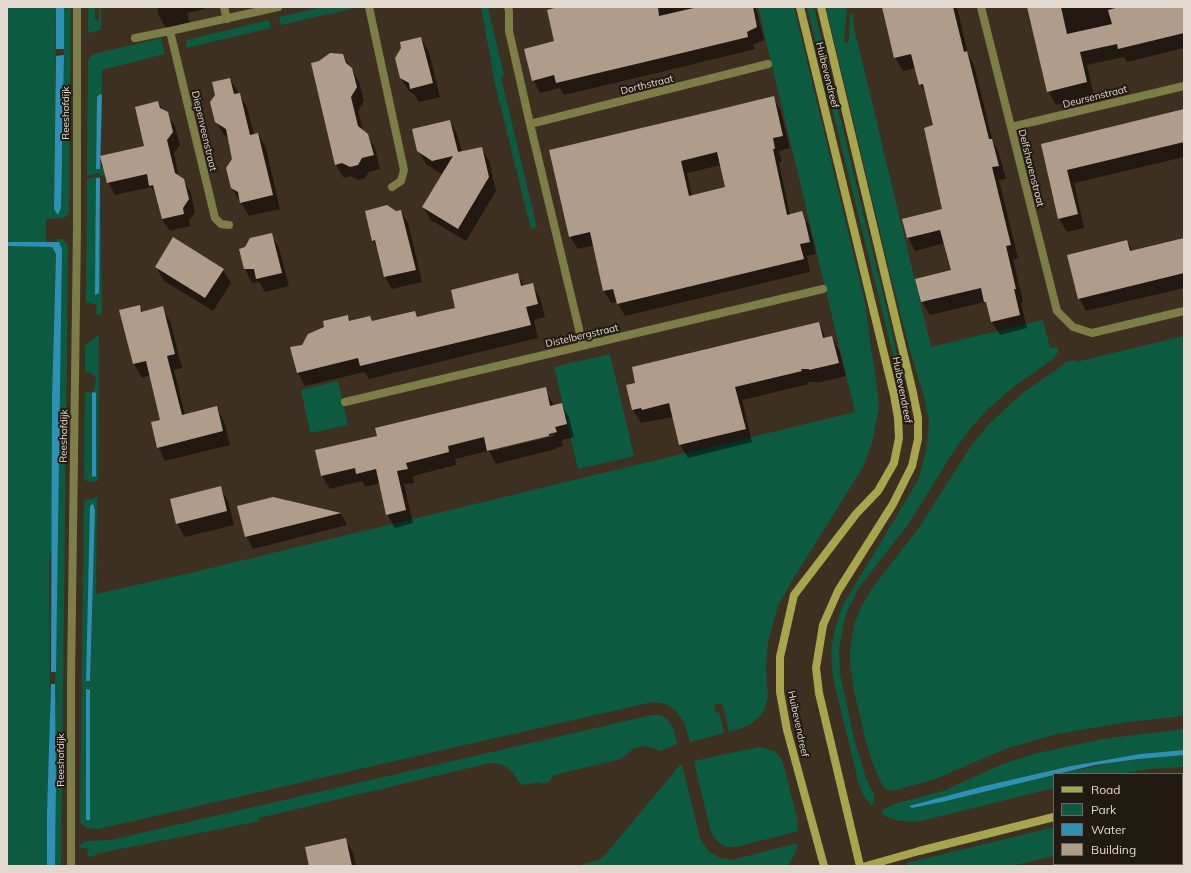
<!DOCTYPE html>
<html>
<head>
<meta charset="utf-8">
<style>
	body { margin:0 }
	#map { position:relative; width:1191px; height:873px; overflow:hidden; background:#3e3020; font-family:Mulish,sans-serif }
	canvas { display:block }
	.frame { position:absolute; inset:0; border:8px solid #e1d9cf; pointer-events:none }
	.legend { position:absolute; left:1053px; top:773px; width:130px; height:92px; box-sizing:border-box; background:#201a12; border:1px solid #6d665e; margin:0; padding:5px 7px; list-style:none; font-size:12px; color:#e1d9cf }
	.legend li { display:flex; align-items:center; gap:8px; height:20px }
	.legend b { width:20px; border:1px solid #6d665e }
</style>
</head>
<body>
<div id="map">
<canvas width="1191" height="873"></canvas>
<div class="frame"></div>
<ul class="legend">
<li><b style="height:5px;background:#a7a64e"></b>Road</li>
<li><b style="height:11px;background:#0c5b40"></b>Park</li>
<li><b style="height:11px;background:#2c91b5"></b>Water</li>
<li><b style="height:11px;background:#af9c8b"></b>Building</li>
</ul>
</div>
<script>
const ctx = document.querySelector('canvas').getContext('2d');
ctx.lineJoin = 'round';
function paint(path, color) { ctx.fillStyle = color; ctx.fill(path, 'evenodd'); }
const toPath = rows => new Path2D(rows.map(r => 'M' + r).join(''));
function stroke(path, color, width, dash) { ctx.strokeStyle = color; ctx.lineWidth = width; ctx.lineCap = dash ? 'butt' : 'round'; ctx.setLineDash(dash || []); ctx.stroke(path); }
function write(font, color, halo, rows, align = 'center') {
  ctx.font = font + ' Mulish,sans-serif'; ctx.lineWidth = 4; ctx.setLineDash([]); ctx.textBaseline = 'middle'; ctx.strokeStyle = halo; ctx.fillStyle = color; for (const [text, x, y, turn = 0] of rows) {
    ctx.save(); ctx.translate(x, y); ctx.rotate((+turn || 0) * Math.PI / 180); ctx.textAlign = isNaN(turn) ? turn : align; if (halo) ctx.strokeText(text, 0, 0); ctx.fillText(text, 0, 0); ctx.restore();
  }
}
const green = toPath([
	[7,7,56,7,54,209,60,213,63,133,64,7,71,7,69,214,64,218,46,219,46,247,52,247,56,254,52,397,52,544,49,563,51,866,7,866],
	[88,7,95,7,95,20,99,21,99,7,101,7,101,30,88,33],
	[322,7,359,7,281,25,279,17],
	[481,7,488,7,504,75,501,77,537,228,531,229,495,84],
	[758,7,794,7,865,302,872,355,876,379,879,408,872,443,863,467,790,584,778,606,768,641,766,669,768,697,764,710,761,715,751,724,739,729,729,732,722,703,714,705,716,713,719,712,724,733,690,742,684,722,675,710,666,704,654,702,648,703,98,829,87,828,80,823,84,501,97,497,96,594,186,574,855,412],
	[91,504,94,505,95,510,90,681,86,681],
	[86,689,90,820,86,819],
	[807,7,814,7,824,52,822,53,823,57,825,56,863,212,862,213,862,216,864,216,889,318,902,378,899,379],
	[826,7,847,7,844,43,848,43,849,40,850,12,854,16,853,24,931,347,1043,320,1050,348,1058,347,1058,352,1053,359,1012,388,987,410,969,430,953,452,910,522,864,581,857,591,846,614,843,626,839,650,840,675,855,742,866,778,874,795,874,801,872,806,863,795,858,781,833,677,831,653,834,634,839,615,845,601,910,494,919,478,927,446,929,421,924,397,911,354,890,273],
	[269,20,271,28,186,48,187,40],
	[161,38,165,54,102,70,101,168,104,168,105,175,100,176,102,314,96,315,97,305,86,302,87,179,100,176,99,173,87,176,88,61,89,58,94,54],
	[102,95,100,169,96,169,97,97],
	[54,239,62,239,68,245,61,866,55,866,56,784,55,684,62,249,59,242],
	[99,335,98,477,97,481,88,482,84,478,85,393,94,391,96,376,85,371,85,345],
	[94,392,96,393,96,475,92,476,92,393],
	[1184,336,1184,716,1128,722,1057,734,1008,748,935,779,896,790,888,790,884,788,882,785,873,764,866,742,854,691,850,662,850,650,854,625,861,607,873,587,918,529,971,446,990,423,1024,392,1056,370,1066,362,1075,360,1076,362],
	[610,354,634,456,578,469,554,367],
	[338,381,348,425,310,433,301,390],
	[652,715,660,715,667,719,674,729,677,744,661,751,647,746,638,747,633,749,621,759,554,775,549,782,542,784,541,782,524,785,519,782,513,773,505,766,500,764,490,763,259,818,259,821,250,823,95,854,95,856,87,857,88,848,80,848,79,846,86,841,111,840],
	[1184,729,1184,750,1140,754,1071,766,984,786,910,806,912,808,1054,775,1054,788,921,821,911,822,900,821,889,818,881,813,884,809,894,804,943,791,1003,764,1034,754,1102,739],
	[759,747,774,751,782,759,797,819,798,831,736,847,726,847,718,842,711,833,694,761],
	[1172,755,1184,755,1184,767,1149,769,1121,774,1058,774,1117,762],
	[680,765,682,765,700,838,706,848,710,852,720,858,732,860,798,843,796,851,790,863,787,866,582,866,582,864,599,860,606,854],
	[1054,827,1054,856,1012,866,908,866,907,863]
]);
const water = toPath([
	[56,7,64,7,64,49,56,49],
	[64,55,61,208,58,215,54,209,56,56],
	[100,94,102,95,100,169,96,169,97,97],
	[96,178,100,178,99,293,95,295],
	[7,242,59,242,62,249,56,672,51,672,52,397,56,254,52,247,7,246],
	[94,392,96,393,96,476,94,477,92,476,92,393],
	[93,503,95,510,90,681,86,681,90,506],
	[51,684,55,684,56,784,55,866,47,866,47,814],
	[86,689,90,690,90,820,86,820],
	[1184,750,1184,755,1138,759,1095,765,946,801,912,808,909,806,984,786,1071,766,1140,754]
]);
const shadow = toPath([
	[157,7,204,7,205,9,187,13,190,24,167,30,159,16],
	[562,7,756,7,764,40,753,45,755,49,661,72,564,95,560,88,540,93,533,80,556,42],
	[883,7,957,7,968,54,974,65,993,142,999,153,1006,179,999,180,1018,258,1013,259,1023,302,1021,303,1027,328,1000,335,992,322,989,308,985,302,930,315,922,302,916,280,952,271,945,243,915,251,908,237,944,210,934,126,927,96,920,84,916,68,903,71,895,58],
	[1028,7,1184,7,1184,48,1127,62,1124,57,1087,65,1094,96,1056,105,1048,91],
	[421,38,429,52,440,97,419,102,415,95,409,91,400,77],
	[343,55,359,82,364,101,358,111,363,131,367,135,375,148,380,169,369,172,365,178,358,180,350,176,344,178,336,165],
	[230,79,247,107,254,135,258,134,266,148,280,209,249,216,232,188,233,159,229,138,224,135,216,121],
	[773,97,780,109,790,148,779,151,782,161,779,162,790,215,802,212,809,225,816,254,807,256,810,272,625,316,617,302,611,303,604,291,594,245,578,249,570,237],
	[721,165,726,188,692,196,687,173],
	[158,102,163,110,167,113,175,126,180,145,174,153,179,177,183,180,191,193,195,212,189,221,190,226,170,231,162,219,158,198,151,187,115,195,108,182,146,147],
	[1184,110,1184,157,1074,183,1084,228,1067,232,1059,219,1042,144],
	[450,121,457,134,462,152,481,148,489,161,496,191,466,241,431,220,423,207,444,173,441,174,426,164,418,150],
	[401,211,408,223,422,282,392,289,385,277,378,250,373,240,395,212],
	[271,234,279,248,289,286,265,292,259,282,252,283,245,269,246,248],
	[1184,239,1184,288,1086,311,1079,298,1127,241,1133,252],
	[156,267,223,270,231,283,213,311,164,281],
	[518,275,524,286,532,284,540,298,545,317,534,320,538,338,369,379,365,372,305,386,298,373,302,345,348,316,351,321,370,317,373,322,415,312,418,318,456,308],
	[139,306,143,312,162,308,170,321,182,368,174,370,185,415,216,407,224,421,230,445,165,461,158,447,162,420,150,375,142,378,134,364,120,311],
	[819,323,826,338,832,337,839,350,846,376,817,383,817,382,808,382,809,384,742,400,752,442,688,458,680,444,673,417,641,423,633,410,627,386],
	[545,389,554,406,561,404,569,417,574,437,562,440,563,446,556,448,556,449,496,464,489,451,455,459,456,465,413,476,414,483,404,484,413,523,395,528,387,514,380,483,365,487,362,481,330,489,322,476,378,437],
	[554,434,554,436,491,451,491,449],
	[220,487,228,501,234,525,185,537,177,523],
	[273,498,341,514,347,525,253,549,246,536],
	[345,839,353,852,356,866,310,866]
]);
const building = toPath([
	[558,7,658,7,659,16,698,7,753,7,757,27,747,32,748,37,653,60,556,83,554,75,532,81,524,49,554,41,547,10],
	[882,7,953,7,964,52,967,51,989,139,992,139,999,166,992,167,1011,245,1006,246,1016,289,1014,289,1020,315,991,322,986,302,984,302,981,288,921,302,915,279,951,270,940,230,907,238,902,219,942,209,924,128,933,125,923,84,919,85,911,54,894,58],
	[1027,7,1061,7,1067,34,1112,24,1108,10,1119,7,1184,7,1184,33,1118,49,1117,44,1080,52,1087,82,1047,92],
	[421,37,433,83,410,89,409,83,400,78,395,58,401,48,400,42],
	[330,53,343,54,346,63,352,68,357,87,351,97,358,126,368,134,374,155,362,158,358,165,350,167,342,163,335,165,311,63,319,61],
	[230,78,234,94,240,93,250,135,258,133,273,195,240,203,238,192,231,188,226,168,232,159,226,129,215,122,210,102,215,95,212,82],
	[774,96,783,136,773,138,775,149,773,149,787,215,802,211,805,220,810,242,800,244,804,259,617,304,613,289,603,291,590,232,569,237,549,150,717,110],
	[717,152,725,187,689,196,681,161],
	[158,101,160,108,168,112,173,132,167,140,175,173,184,179,189,199,183,208,184,214,162,219,153,185,149,186,147,174,107,183,100,156,144,146,135,107],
	[1184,109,1184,142,1067,170,1078,214,1058,219,1041,144],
	[450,120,458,152,482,147,489,177,458,229,422,207,453,156,432,161,417,151,412,129],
	[387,205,396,211,401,210,416,270,384,277,375,240,372,241,365,211],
	[272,233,282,273,256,279,254,269,244,269,239,249,245,247,250,238],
	[173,237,224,269,205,298,155,267],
	[1184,238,1184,273,1078,299,1067,255,1127,240,1130,251],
	[518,273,521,286,533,283,538,304,526,307,531,325,360,366,358,358,297,373,290,347,302,345,308,334,324,327,323,321,348,315,349,321,370,316,372,321,415,311,417,317,437,312,455,308,451,290],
	[140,305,141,312,163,306,175,354,167,356,182,415,217,406,223,431,157,448,151,422,160,420,146,361,133,364,119,310],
	[819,322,823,338,832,336,839,363,809,370,809,369,801,369,802,371,735,387,746,429,679,445,669,403,642,410,641,408,632,410,626,385,635,383,632,367],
	[546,387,550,406,562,403,567,424,555,427,557,432,549,434,549,436,487,451,484,437,448,446,449,452,406,463,408,469,397,471,406,510,386,515,376,469,356,474,355,468,321,476,315,450,377,436,375,428],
	[221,486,227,511,176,524,170,499],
	[273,497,341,513,245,537,237,506],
	[346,838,352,866,309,866,305,847]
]);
const street = toPath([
	[224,7,227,19],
	[369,7,404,170,401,181,392,187],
	[508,7,509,11,509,31,530,124,583,346],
	[981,7,1057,311,1073,327,1092,333,1184,311],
	[170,31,215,218,221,224,229,225],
	[135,38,170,31,278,7],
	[530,124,768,64],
	[1011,127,1184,86],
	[345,402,823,289],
	[71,866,71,680,77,229,77,7]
]);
const secondary = toPath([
	[800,7,894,395,898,418,899,438,894,463,878,491,856,514,794,595,780,657,780,692,787,730,824,866],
	[821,7,913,393,918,418,918,439,912,466,893,504,838,591,823,625,816,668,819,693,860,866],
	[1182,793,1184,793],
	[1182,838,1184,837],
	[866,866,919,851,1054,817],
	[1073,866,1081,864]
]);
const streetNames = [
	["Huibevendreef",827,75,76],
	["Dorthstraat",647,85,-14],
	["Deursenstraat",1095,97,-14],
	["Reeshofdijk",66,113,-90],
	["Diepenveenstraat",204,131,77],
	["Delfshavenstraat",1031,168,76],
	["Distelbergstraat",582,336,-13],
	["Huibevendreef",902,390,79],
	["Reeshofdijk",64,436,-89],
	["Huibevendreef",798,724,78],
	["Reeshofdijk",61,760,-90]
];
paint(green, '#0c5b40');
paint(water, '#2c91b5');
paint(shadow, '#0007');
paint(building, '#af9c8b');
stroke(street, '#7d7d48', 8);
stroke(secondary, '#a7a64e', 8);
write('10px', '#e1d9cf', '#201a12', streetNames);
</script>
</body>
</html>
